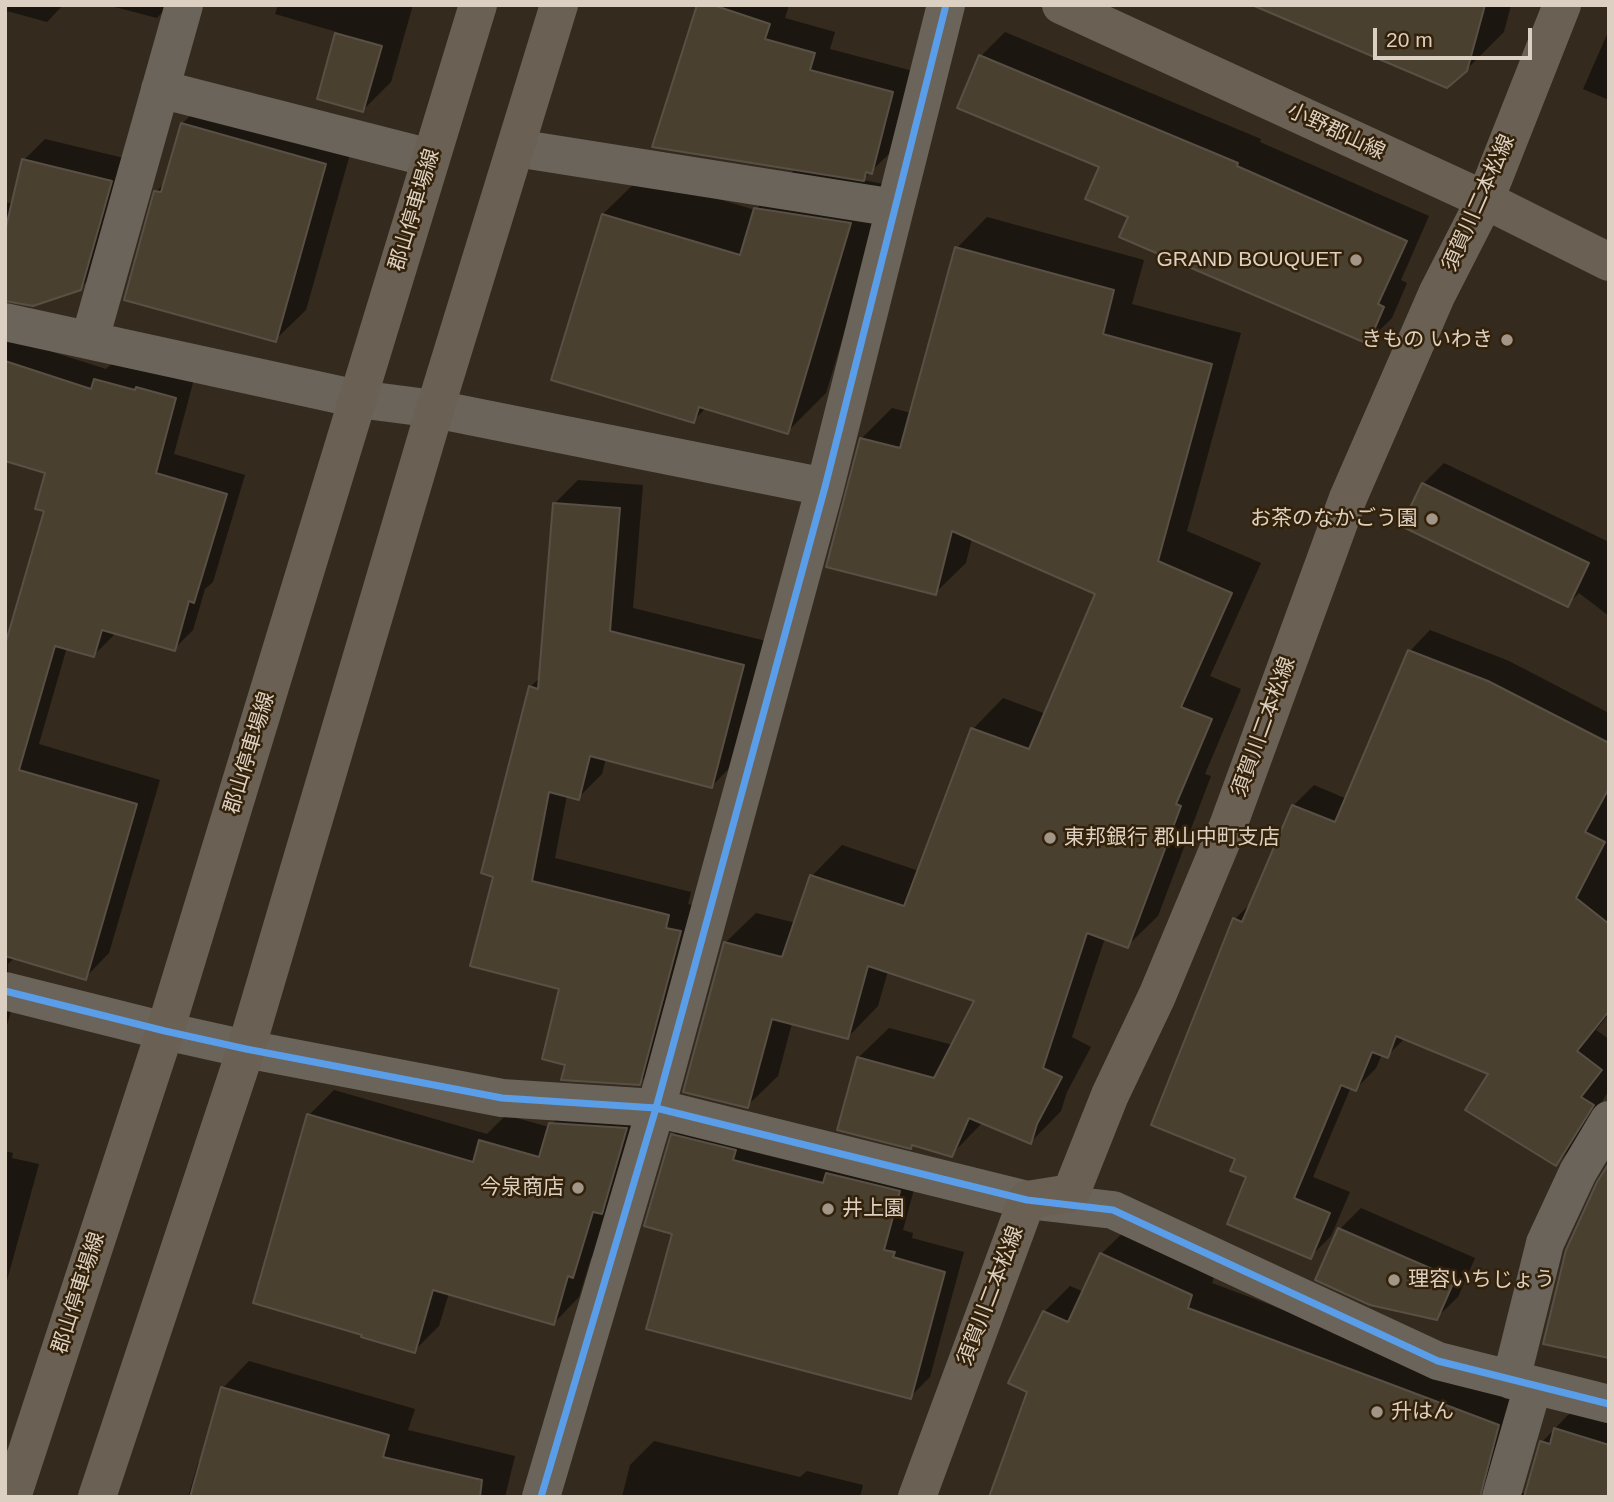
<!DOCTYPE html>
<html>
<head>
<meta charset="utf-8">
<style>
	body { margin:0 }
	#map { position:relative; width:1614px; height:1502px; overflow:hidden; background:#342a1d; font-family:Helvetica,sans-serif }
	canvas { display:block }
	.frame { position:absolute; inset:0; border:7px solid #dcd0c2; pointer-events:none }
	.scale { position:absolute; left:1373px; top:28px; width:159px; height:32px; box-sizing:border-box; border:4px solid #dcd0c2; border-top:0; padding-left:9px; font-size:21px; line-height:24px; white-space:nowrap; color:#dcd0c2; -webkit-text-stroke:5px #332109; paint-order:stroke }
</style>
</head>
<body>
<div id="map">
<canvas width="1614" height="1502"></canvas>
<div class="frame"></div>
<div class="scale">20 m</div>
</div>
<script>
const ctx = document.querySelector('canvas').getContext('2d');
ctx.lineJoin = 'round';
function paint(path, color) { ctx.fillStyle = color; ctx.fill(path, 'evenodd'); }
const toPath = rows => new Path2D(rows.map(r => 'M' + r).join(''));
function stroke(path, color, width, dash) { ctx.strokeStyle = color; ctx.lineWidth = width; ctx.lineCap = dash ? 'butt' : 'round'; ctx.setLineDash(dash || []); ctx.stroke(path); }
function write(font, color, halo, rows, align = 'center') {
  ctx.font = font + ' Helvetica,"Noto Sans JP",sans-serif'; ctx.lineWidth = 5; ctx.setLineDash([]); ctx.textBaseline = 'middle'; ctx.strokeStyle = halo; ctx.fillStyle = color; for (const [text, x, y, turn = 0] of rows) {
    ctx.save(); ctx.translate(x, y); ctx.rotate((+turn || 0) * Math.PI / 180); ctx.textAlign = isNaN(turn) ? turn : align; if (halo) ctx.strokeText(text, 0, 0); ctx.fillText(text, 0, 0); ctx.restore();
  }
}
const shadow = toPath([
	[8,5,63,5,47,22,7,11],
	[107,5,169,5,157,18],
	[278,5,413,5,391,82,363,110,319,98,337,32,275,14],
	[699,5,789,5,785,18,835,32,830,49,913,71,892,151,862,180,889,185,826,393,787,432,707,407,693,421,603,214,642,176,755,210,796,168],
	[1256,5,1511,5,1504,32,1466,70],
	[1609,30,1609,100,1583,89],
	[1005,32,1261,139,1260,142,1429,216,1401,280,1407,283,1392,318,1368,342,1131,217,1102,166,981,56],
	[213,93,356,133,306,310,275,340,156,192,166,181,182,124],
	[45,139,132,160,102,267,80,288,5,299,5,202,14,204,24,160],
	[987,217,1144,260,1132,304,1241,333,1187,531,1261,563,1210,676,1241,689,1205,774,1211,776,1158,916,1127,946,1105,938,1072,1037,1091,1047,1067,1092,1061,1111,1031,1142,983,1122,951,1155,914,1144,911,1147,858,1058,889,1028,953,1045,976,1000,888,971,878,1006,848,1037,792,1023,778,1076,747,1106,725,943,756,913,796,923,812,876,842,845,919,871,973,729,1003,698,1046,714,1097,593,972,538,966,563,935,593,861,439,892,408,911,413,957,248],
	[5,337,106,369,115,361,194,379,174,454,245,475,213,582,205,589,193,630,174,649,114,631,113,636,94,655,67,647,39,744,160,780,109,953,85,978,15,957,8,964,8,973,18,984,5,1033,5,643,9,640,47,510,47,472,5,459],
	[1444,463,1609,542,1609,616,1579,593,1567,605,1423,484],
	[578,480,643,485,633,608,766,641,735,762,712,786,606,758,602,774,578,798,567,795,555,858,691,892,688,904,704,908,663,1060,639,1083,567,1063,561,988,495,875,530,687,541,677,554,504],
	[1430,630,1509,661,1609,713,1609,1014,1596,1030,1609,1039,1609,1090,1577,1144,1556,1164,1491,1073,1405,1038,1387,1056,1382,1054,1376,1068,1356,1089,1351,1087,1313,1177,1350,1192,1331,1236,1310,1257,1248,1176,1237,1158,1235,919,1252,902,1293,806,1314,785,1347,799,1410,651],
	[334,1090,487,1134,506,1115,549,1127,576,1098,651,1103,598,1250,591,1258,579,1297,554,1323,449,1293,439,1326,414,1351,309,1115],
	[692,1115,919,1171,903,1230,913,1233,912,1238,964,1252,930,1377,910,1397,674,1233,673,1135],
	[5,1151,13,1153,12,1158,39,1164,5,1288],
	[1361,1208,1475,1258,1458,1297,1436,1318,1340,1229],
	[1127,1229,1216,1270,1212,1283,1524,1400,1522,1493,1527,1493,1542,1442,1567,1416,1582,1404,1609,1412,1609,1497,991,1496,1029,1391,1044,1312,1070,1286,1084,1292,1101,1254],
	[249,1361,415,1409,408,1430,515,1456,505,1497,188,1497,198,1463,203,1458,223,1388],
	[654,1441,800,1477,807,1471,863,1485,860,1497,622,1497,630,1465]
]);
const building = toPath([
	[697,5,713,5,770,24,765,39,815,53,810,70,893,92,872,174,866,172,864,181,652,147,697,5],
	[1252,5,1485,5,1467,71,1447,88,1252,5],
	[335,33,382,46,363,112,317,99,335,33],
	[979,55,1238,163,1237,166,1407,241,1378,304,1384,307,1368,344,1119,237,1128,217,1085,199,1099,167,957,108,979,55],
	[181,123,326,164,276,342,124,300,154,191,161,192,181,123],
	[22,159,112,181,81,290,33,306,5,301,5,231,22,159],
	[754,208,851,223,788,434,699,407,694,423,551,380,602,214,740,255,754,208],
	[955,247,1114,290,1103,334,1212,364,1158,561,1232,593,1181,707,1212,719,1176,804,1181,806,1128,948,1087,933,1043,1068,1062,1077,1037,1124,1031,1144,969,1118,952,1157,912,1145,911,1149,837,1130,857,1057,934,1078,974,1001,868,966,848,1039,772,1019,748,1108,683,1092,724,942,782,957,810,875,904,906,971,728,1029,749,1095,594,952,531,936,595,826,567,860,438,900,448,955,247],
	[5,361,91,389,94,379,135,390,136,387,176,398,156,473,227,494,194,603,189,601,175,651,102,630,94,657,55,646,19,770,137,804,86,980,5,956,5,645,44,511,35,509,45,473,5,461,5,361],
	[1422,483,1589,563,1568,607,1401,526,1422,483],
	[553,503,620,508,610,631,744,665,712,788,590,756,579,800,549,792,532,881,669,915,666,928,681,931,640,1085,561,1080,565,1065,542,1059,559,989,470,966,493,877,481,873,529,686,538,689,553,503],
	[1408,650,1488,681,1609,743,1609,788,1585,832,1605,842,1576,898,1609,924,1609,1011,1577,1051,1602,1070,1581,1097,1594,1105,1556,1166,1465,1110,1488,1074,1396,1036,1388,1058,1372,1052,1356,1091,1341,1085,1294,1198,1330,1213,1311,1259,1227,1224,1246,1177,1230,1171,1235,1159,1151,1125,1233,918,1242,922,1292,805,1335,822,1408,650],
	[307,1114,473,1162,479,1140,539,1157,549,1123,627,1128,602,1214,593,1212,573,1278,568,1276,554,1325,433,1290,415,1353,361,1337,362,1335,253,1303,307,1114],
	[671,1134,736,1150,733,1160,823,1183,826,1173,900,1191,884,1250,895,1252,893,1257,945,1272,911,1399,646,1329,672,1234,644,1226,671,1134],
	[1609,1163,1609,1358,1543,1344,1566,1250,1597,1182,1609,1163],
	[1338,1228,1455,1279,1437,1320,1370,1305,1315,1280,1338,1228],
	[1100,1253,1192,1295,1188,1308,1499,1425,1480,1497,989,1497,1027,1392,1008,1383,1043,1311,1068,1322,1100,1253],
	[221,1387,389,1435,383,1457,482,1480,480,1497,190,1497,221,1387],
	[1554,1428,1609,1445,1609,1497,1524,1497,1540,1441,1550,1444,1554,1428]
]);
const minor = toPath([
	[160,89,430,158],
	[516,148,895,208],
	[5,322,358,399,435,409,825,487],
	[90,339,184,5],
	[5,991,165,1031,246,1049,502,1098,656,1108,1027,1200,1113,1210,1438,1361,1609,1404],
	[1511,1380,1545,1243,1578,1172,1609,1120],
	[541,1497,656,1108,825,487,946,5],
	[1501,1497,1533,1386]
]);
const major = toPath([
	[1061,5,1485,200,1609,262],
	[12,1497,165,1031,478,5],
	[97,1497,246,1049,435,409,559,5],
	[917,1497,1027,1200,1071,1193,1110,1095,1157,996,1228,826,1348,498,1437,294,1485,200,1562,5]
]);
const cycleway = toPath([
	[5,991,165,1031,246,1049,502,1098,656,1108,1027,1200,1113,1210,1438,1361,1609,1404],
	[541,1497,656,1108,825,487,946,5]
]);
const markers = [
	[1356,260,7,"#a19688"],
	[1507,340,7,"#a19688"],
	[1432,519,7,"#a19688"],
	[1050,838,7,"#a19688"],
	[578,1188,7,"#a19688"],
	[828,1209,7,"#a19688"],
	[1394,1280,7,"#a19688"],
	[1377,1412,7,"#a19688"]
];
const streetNames = [
	["小野郡山線",1336,132,25],
	["須賀川二本松線",1479,203,-66],
	["郡山停車場線",415,210,-73],
	["須賀川二本松線",1264,727,-70],
	["郡山停車場線",250,753,-73],
	["郡山停車場線",79,1293,-72],
	["須賀川二本松線",991,1296,-69]
];
const poiNames = [
	["GRAND BOUQUET",1342,260],
	["きもの いわき",1493,340],
	["お茶のなかごう園",1418,519],
	["東邦銀行 郡山中町支店",1064,838,"left"],
	["今泉商店",564,1188],
	["井上園",842,1209,"left"],
	["理容いちじょう",1408,1280,"left"],
	["升はん",1391,1412,"left"]
];
paint(shadow, '#0007');
paint(building, '#4a4030');
stroke(building, '#595045', 2);
stroke(minor, '#6b645a', 38);
stroke(major, '#6a6054', 38);
stroke(cycleway, '#5a9eea', 7);
for (const [x, y, r, color] of markers) { const dot = new Path2D(); dot.arc(x, y, r, 0, 2 * Math.PI); ctx.fillStyle = color; ctx.fill(dot); stroke(dot, '#332109', 2.5); }
write('21px', '#dcd0c2', '#332109', streetNames);
write('21px', '#dcd0c2', '#332109', poiNames, 'right');
</script>
</body>
</html>
